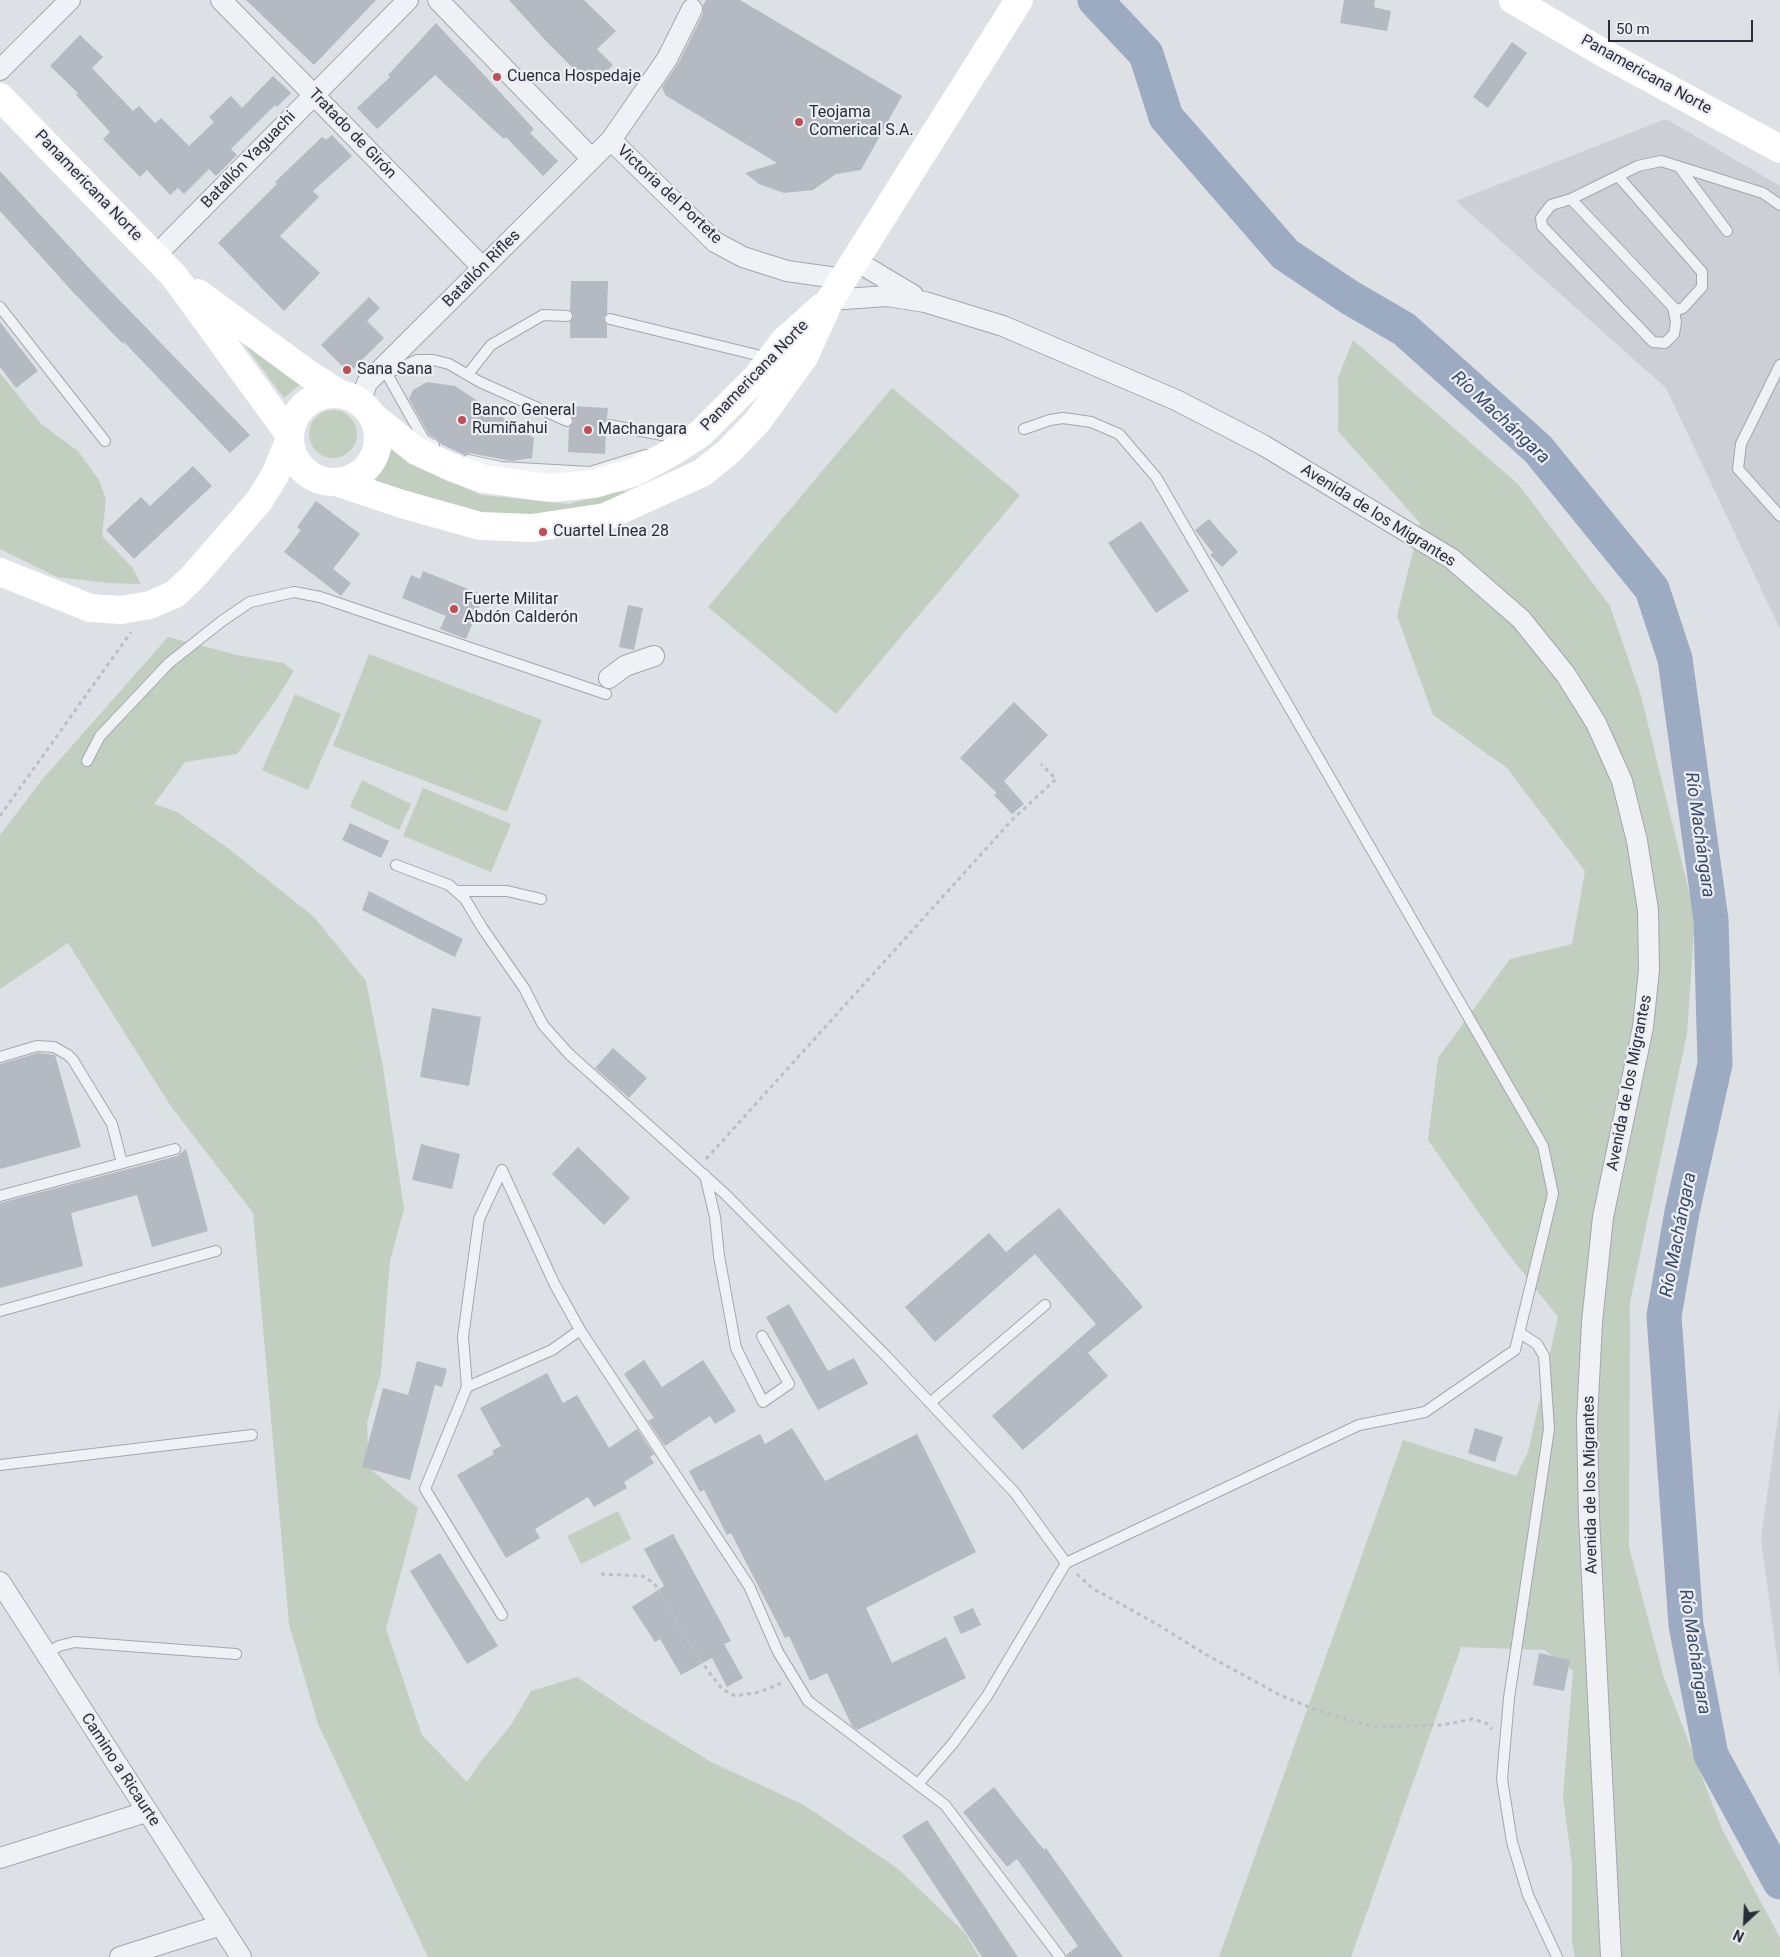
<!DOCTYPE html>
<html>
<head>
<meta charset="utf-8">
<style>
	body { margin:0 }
	#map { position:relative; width:1780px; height:1957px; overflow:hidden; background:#dde0e5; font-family:Roboto,sans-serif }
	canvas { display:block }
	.north { position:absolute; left:1720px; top:1897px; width:50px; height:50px; -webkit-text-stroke:4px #eceef3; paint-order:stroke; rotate:205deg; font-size:14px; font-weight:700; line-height:20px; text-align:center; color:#292d3a }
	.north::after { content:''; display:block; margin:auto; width:18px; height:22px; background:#292d3a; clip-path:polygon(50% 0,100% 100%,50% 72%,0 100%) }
	.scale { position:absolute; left:1608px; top:20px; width:145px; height:22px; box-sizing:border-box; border:2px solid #292d3a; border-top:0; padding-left:6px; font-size:15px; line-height:18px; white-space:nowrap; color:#292d3a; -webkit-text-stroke:4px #eceef3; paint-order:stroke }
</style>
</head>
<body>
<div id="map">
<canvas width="1780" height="1957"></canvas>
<div class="north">N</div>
<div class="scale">50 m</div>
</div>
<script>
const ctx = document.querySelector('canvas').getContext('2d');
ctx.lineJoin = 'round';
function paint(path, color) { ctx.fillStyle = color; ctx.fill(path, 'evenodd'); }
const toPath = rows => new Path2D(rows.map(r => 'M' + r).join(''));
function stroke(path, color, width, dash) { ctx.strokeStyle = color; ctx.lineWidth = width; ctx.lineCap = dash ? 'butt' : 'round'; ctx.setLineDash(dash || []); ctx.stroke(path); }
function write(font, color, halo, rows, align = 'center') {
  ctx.font = font + ' Roboto,sans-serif'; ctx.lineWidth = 4.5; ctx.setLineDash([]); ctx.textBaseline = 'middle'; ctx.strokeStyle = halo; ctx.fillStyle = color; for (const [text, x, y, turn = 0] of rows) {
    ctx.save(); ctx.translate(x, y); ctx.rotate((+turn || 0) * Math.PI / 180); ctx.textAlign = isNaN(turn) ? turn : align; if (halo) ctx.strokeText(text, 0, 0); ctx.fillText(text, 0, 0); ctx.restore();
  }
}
const built = toPath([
	[1666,119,1780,186,1780,629,1666,388,1456,201],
	[1780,1403,1780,1680,1761,1539]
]);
const green = toPath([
	[238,336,301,384,284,398],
	[1353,340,1519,485,1610,606,1641,696,1695,916,1687,1034,1630,1302,1629,1547,1663,1675,1722,1829,1780,1938,1780,1957,1575,1957,1572,1942,1572,1864,1563,1797,1573,1671,1544,1650,1461,1647,1351,1957,1219,1957,1403,1440,1516,1476,1528,1452,1558,1317,1502,1246,1428,1140,1438,1058,1510,959,1572,944,1585,871,1507,768,1433,715,1397,616,1420,523,1338,431,1338,378],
	[0,373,41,424,78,451,99,480,106,499,102,536,132,567,141,584,108,583,57,577,0,549],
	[892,388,1020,495,836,714,708,607],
	'309 434a24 24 0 1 1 48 0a24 24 0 1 1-48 0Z',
	[388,446,444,479,481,495,569,504,613,492,629,491,624,501,549,516,500,515,460,509,408,494,369,478],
	[168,637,237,655,283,663,294,671,272,706,237,754,185,762,154,804,177,812,229,849,314,917,366,981,383,1067,404,1209,390,1261,381,1373,367,1423,369,1468,418,1508,386,1629,422,1735,467,1782,481,1761,511,1725,531,1691,577,1677,631,1713,711,1762,804,1805,897,1868,965,1933,979,1957,428,1957,318,1724,289,1624,253,1213,170,1105,68,943,0,989,0,835,41,781],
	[369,654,542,720,507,812,333,746],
	[295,694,341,714,308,790,262,770],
	[362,780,411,804,399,830,350,807],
	[423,788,511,824,491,872,403,836],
	[618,1511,631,1539,581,1564,567,1536]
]);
const river = toPath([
	[1095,0,1146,54,1166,117,1285,254,1349,297,1404,329,1538,449,1652,589,1675,659,1711,920,1715,1064,1682,1212,1664,1316,1686,1625,1711,1755,1780,1882]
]);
const building = toPath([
	[246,0,376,0,314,65],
	[509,0,584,0,616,31,597,49,613,65,594,84,579,69,576,71,545,40],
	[706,0,740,0,902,96,861,170,836,174,813,190,784,193,759,184,745,173,777,163,665,95,662,87,678,64,703,14,703,5],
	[1344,0,1375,0,1374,7,1391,11,1387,31,1340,23],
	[436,23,534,129,530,133,558,161,543,176,506,137,504,139,495,131,435,75,377,129,357,108,390,77,388,75],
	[80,35,103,57,92,68,133,111,139,106,155,123,161,118,189,146,214,122,209,117,231,96,242,108,273,76,291,93,277,107,275,105,231,149,237,155,216,176,209,169,184,194,178,188,170,195,147,170,140,177,103,139,110,132,76,95,78,93,50,66],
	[1512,42,1527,53,1488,108,1473,97],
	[332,135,352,156,313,191,319,197,280,236,320,273,284,311,218,243,277,184,275,182,322,137,326,140],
	[0,171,100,280,250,435,230,453,124,342,123,344,72,291,0,211],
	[571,281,608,281,607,313,603,318,607,325,607,338,570,338,570,322,574,316,570,310],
	[369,297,380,308,367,321,384,338,349,373,321,345],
	[0,322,38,371,16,388,0,367],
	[427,382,455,386,534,438,532,458,512,461,469,453,464,455,441,444,437,439,429,435,409,399,413,390],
	[570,406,608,408,607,418,602,424,606,431,605,454,568,452,569,428,574,421,569,414],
	[193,466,212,486,134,559,106,530,141,497,150,506],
	[316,501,360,534,333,569,351,583,341,596,284,552,301,530,297,527],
	[1209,519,1238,552,1222,567,1210,555,1213,553,1195,530],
	[1141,521,1189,591,1156,613,1108,543],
	[423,571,478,593,475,600,481,603,466,639,440,629,446,616,402,598,411,575,420,579],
	[628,605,643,608,634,650,619,647],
	[1014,702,1048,735,1004,781,1024,804,1012,814,994,795,997,793,960,758],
	[350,823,389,841,381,858,342,840],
	[369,891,463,939,455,957,362,910],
	[432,1008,481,1017,469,1086,420,1077],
	[613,1048,647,1078,629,1098,595,1068],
	[38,1053,55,1055,81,1147,0,1169,0,1064],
	[421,1144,460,1154,452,1189,412,1180],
	[578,1147,630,1198,604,1225,552,1174],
	[186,1149,208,1231,152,1247,137,1195,71,1213,83,1266,0,1288,0,1203,177,1156],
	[1059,1208,1143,1307,1088,1353,1108,1376,1023,1450,992,1416,1096,1324,1035,1254,935,1342,905,1307,989,1233,1006,1252],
	[789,1304,828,1371,854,1358,868,1384,818,1410,766,1317],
	[644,1360,662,1387,703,1360,736,1411,715,1424,710,1416,665,1446,648,1421,654,1418,624,1374],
	[417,1361,447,1369,442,1387,435,1385,410,1480,362,1467,383,1388,408,1395],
	[547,1373,563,1403,577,1395,609,1448,637,1429,654,1454,650,1457,654,1463,624,1482,627,1488,594,1507,588,1497,535,1529,540,1538,506,1558,457,1475,494,1454,492,1451,501,1446,480,1408],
	[792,1428,825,1481,917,1434,976,1552,866,1608,892,1663,946,1637,966,1678,857,1730,852,1726,827,1673,810,1681,789,1636,785,1638,731,1533,727,1535,704,1490,700,1492,689,1471,760,1434,765,1444],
	[1475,1428,1503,1437,1495,1462,1468,1453],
	[673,1534,731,1641,724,1644,743,1678,727,1687,712,1658,681,1675,660,1639,655,1642,632,1607,664,1586,644,1549],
	[440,1553,498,1646,467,1664,410,1571],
	[973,1608,981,1625,961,1634,953,1617],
	[1539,1653,1570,1660,1564,1691,1533,1685],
	[994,1787,1044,1850,1046,1848,1123,1957,1067,1957,1066,1955,1078,1946,1017,1859,1007,1867,963,1812],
	[927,1820,1018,1957,982,1957,902,1836]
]);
const path = toPath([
	[0,816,131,632],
	[706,1159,1013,819,1056,779,1041,764],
	[601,1574,643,1576,654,1583,697,1656,722,1689,735,1696,760,1692,782,1683],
	[1077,1574,1092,1588,1160,1626,1205,1654,1278,1694,1318,1711,1374,1727,1442,1725,1472,1719,1486,1723,1492,1729]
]);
const lane = toPath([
	[1680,168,1727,231],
	[1618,176,1702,272,1702,287,1683,308,1674,311],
	[1571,199,1673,307,1676,322,1674,334,1665,343,1653,342,1542,226,1541,218,1551,205,1571,199,1638,166,1661,161,1763,193,1780,205],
	[0,307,105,441],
	[610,319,769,358],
	[1780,365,1741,444,1738,469,1780,516],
	[383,367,424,440,434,445],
	[388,373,417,360,433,360,449,364,480,382,567,421],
	[468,374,491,345,543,315,567,316],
	[609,425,684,439],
	[468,460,501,467,590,472,645,455],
	[87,761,100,736,169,663,222,621,250,602,294,592,320,597,606,694],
	[396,865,449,885,465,899,483,929,524,988,543,1025,569,1054,724,1193,886,1356,1015,1493,1066,1563,1359,1425,1425,1412,1515,1350,1553,1194,1543,1146,1156,477,1119,434,1091,422,1063,418,1050,420,1024,429],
	[456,891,507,891,541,899],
	[0,1057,37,1046,54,1047,68,1055,73,1060,112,1124,122,1163],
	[502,1170,554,1283,580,1330,749,1586,778,1652,808,1701,945,1805,1060,1957],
	[502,1170,479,1219,463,1337,467,1387,425,1489,502,1615],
	[705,1175,715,1217,719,1256,736,1348,763,1402,789,1384,762,1336],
	[0,1196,175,1149],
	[0,1311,216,1251],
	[1520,1333,1537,1344,1544,1356,1549,1429,1509,1698,1502,1779,1512,1842,1528,1895,1557,1957],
	[467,1387,552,1350,580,1330],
	[930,1403,1045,1305],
	[0,1465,252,1435],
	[45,1654,59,1646,75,1642,236,1654],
	[918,1784,954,1742,987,1696,1066,1563]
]);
const street = toPath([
	[221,0,483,268],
	[438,0,592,159],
	[0,70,70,0],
	[611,140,715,242,743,257,787,271,844,279],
	[155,256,408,0],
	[856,261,913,295],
	[830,300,887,296,925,302,1003,326,1176,400,1263,445,1452,559,1521,619,1566,675,1596,723,1622,781,1637,841,1648,910,1649,970,1643,1027,1603,1217,1592,1322,1587,1421,1589,1517,1611,1957],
	[360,402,367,383,611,140,667,59,692,9],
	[609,678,625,666,654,656],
	[0,1582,241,1957],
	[0,1858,146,1812],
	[120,1957,221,1925]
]);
const secondary = toPath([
	[1513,0,1605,54,1780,149],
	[0,97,174,276,289,434],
	[198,293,307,373,340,394],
	'290 438a44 44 0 1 1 88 0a44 44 0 1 1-88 0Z',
	[373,416,416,451,451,467,484,479,550,488,594,484,635,472,669,454,700,434,757,377,784,341,822,307],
	[339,483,402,504,480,526,532,528,605,517,702,473,728,452,757,422,804,357,830,300,1019,0],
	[0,572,90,608,121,610,150,605,175,594,193,577,259,501,275,475,289,441]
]);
const markers = [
	[497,77,5,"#bc5057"],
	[799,122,5,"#bc5057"],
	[347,370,5,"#bc5057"],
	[462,420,5,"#bc5057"],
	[588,430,5,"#bc5057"],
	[543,532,5,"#bc5057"],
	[454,609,5,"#bc5057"]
];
const streetNames = [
	["Panamericana Norte",1646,75,29],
	["Tratado de Girón",352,134,46],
	["Batallón Yaguachi",249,160,-46],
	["Panamericana Norte",88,186,46],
	["Victoria del Portete",669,195,43],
	["Batallón Rifles",482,269,-45],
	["Panamericana Norte",755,376,-46],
	["Avenida de los Migrantes",1378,516,32],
	["Avenida de los Migrantes",1630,1083,-79],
	["Avenida de los Migrantes",1591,1485,-91],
	["Camino a Ricaurte",120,1770,57]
];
const poiNames = [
	["Cuenca Hospedaje",507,77],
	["Teojama",809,113],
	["Comerical S.A.",809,131],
	["Sana Sana",357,370],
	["Banco General",472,411],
	["Rumiñahui",472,429],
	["Machangara",598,430],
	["Cuartel Línea 28",553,532],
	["Fuerte Militar",464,600],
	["Abdón Calderón",464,618]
];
const waterNames = [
	["Río Machángara",1500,418,43],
	["Río Machángara",1699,835,82],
	["Río Machángara",1679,1235,-79],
	["Río Machángara",1694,1652,81]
];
paint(built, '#cccfd6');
paint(green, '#c2cebf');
stroke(river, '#9cabc1', 35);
paint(building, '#b5b9c1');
stroke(lane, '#a3a7ae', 12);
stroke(street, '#a3a7ae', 22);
stroke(path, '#bcbec4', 3, [4, 4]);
stroke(lane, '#eff1f4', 10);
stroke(street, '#eff1f4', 20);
stroke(secondary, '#fff', 28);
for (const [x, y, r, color] of markers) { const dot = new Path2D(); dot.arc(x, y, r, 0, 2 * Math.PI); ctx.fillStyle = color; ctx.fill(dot); stroke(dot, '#eceef3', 2); }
write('16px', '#292d3a', '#eceef3', streetNames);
write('16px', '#292d3a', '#eceef3', poiNames, 'left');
write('italic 18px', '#384a68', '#eceef3', waterNames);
</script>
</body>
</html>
